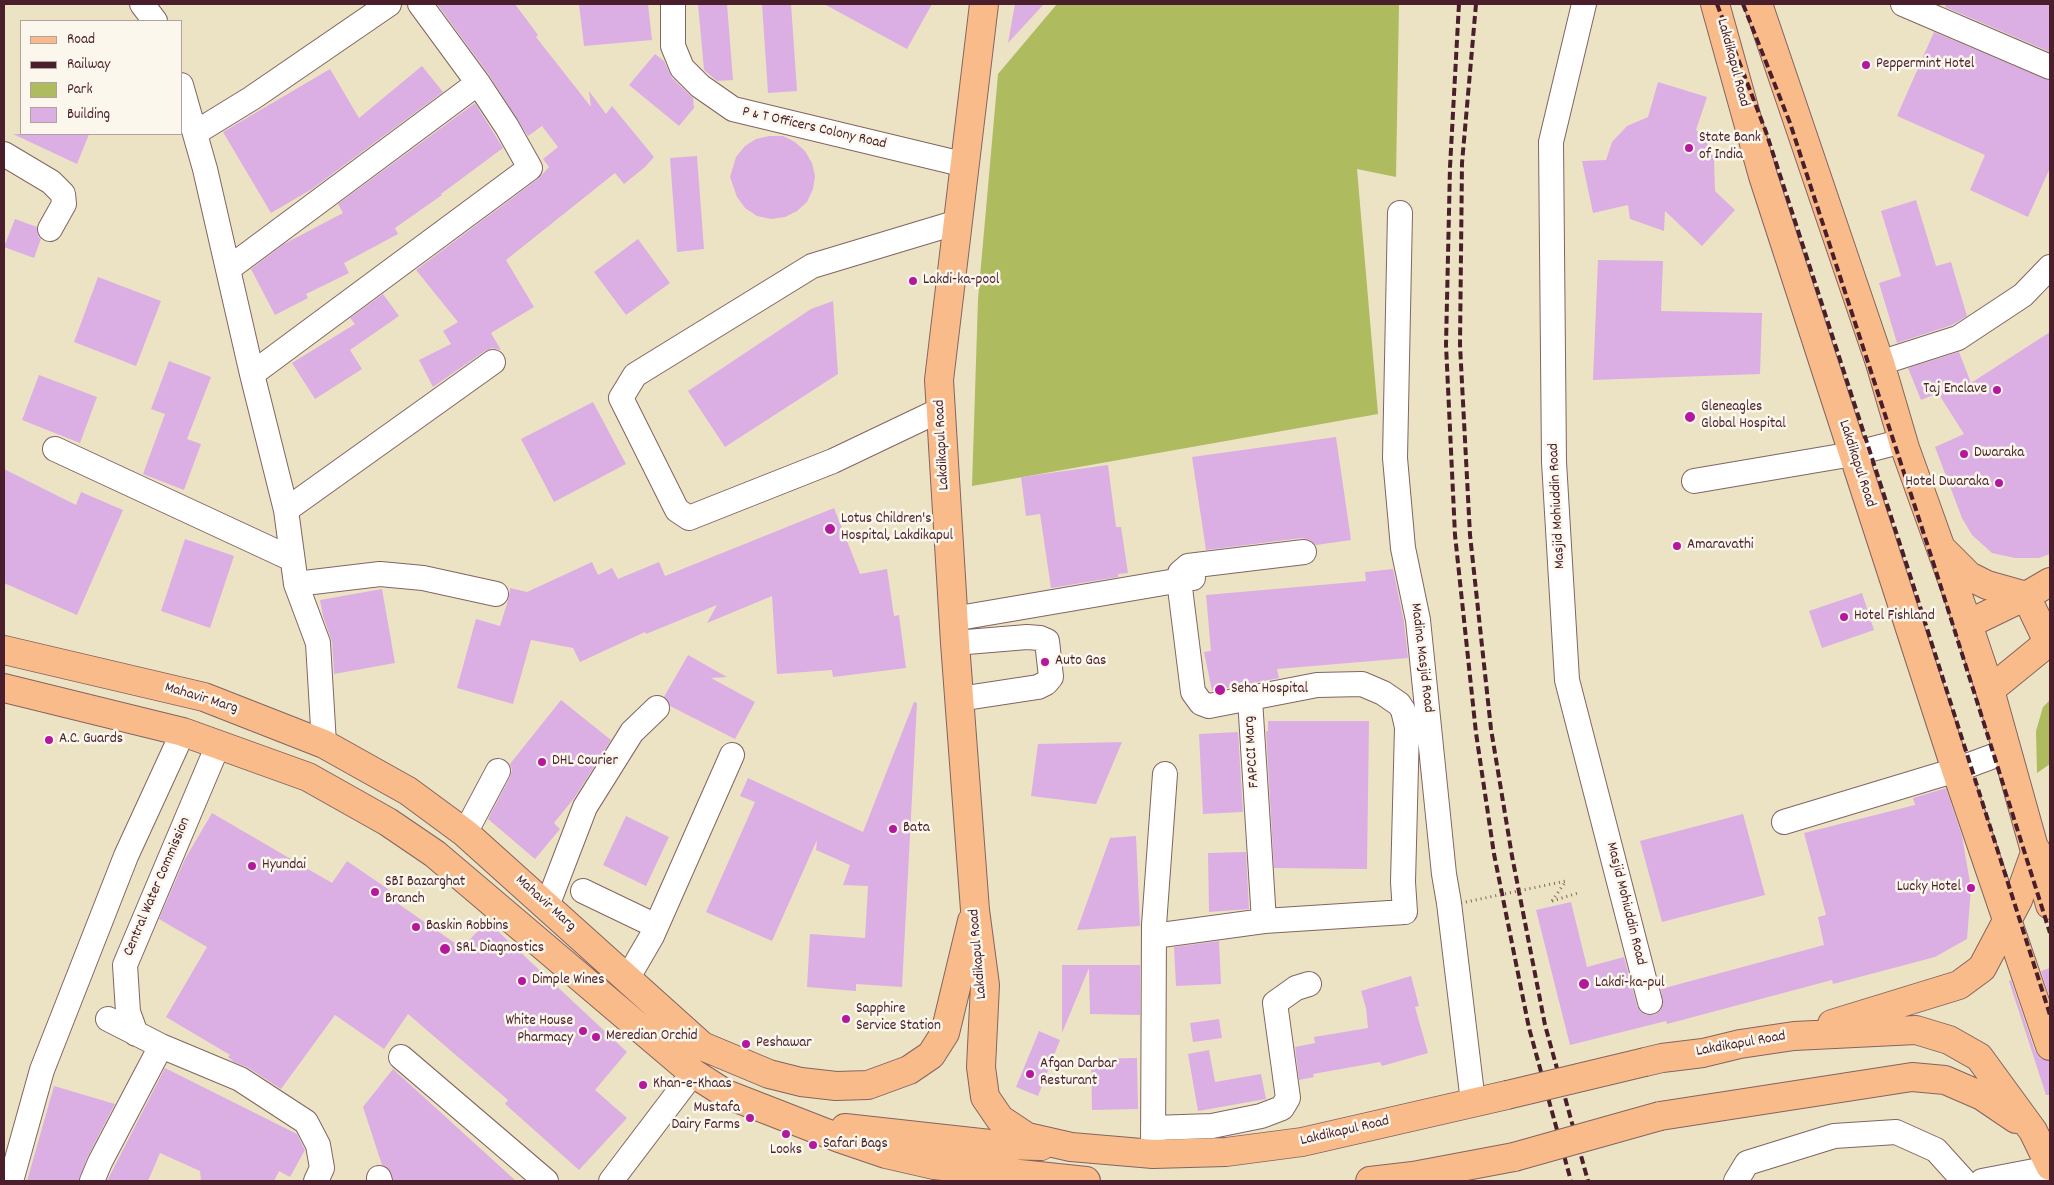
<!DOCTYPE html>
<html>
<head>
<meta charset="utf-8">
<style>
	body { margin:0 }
	#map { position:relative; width:2054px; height:1185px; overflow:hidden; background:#ece3c4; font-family:Dekko,sans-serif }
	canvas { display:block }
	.frame { position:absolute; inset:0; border:5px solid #4a1f2b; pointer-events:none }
	.legend { position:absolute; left:20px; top:20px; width:162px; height:115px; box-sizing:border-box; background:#fbf7ec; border:1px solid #b4a19f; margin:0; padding:6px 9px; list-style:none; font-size:15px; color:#4a1f2b }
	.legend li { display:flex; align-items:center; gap:10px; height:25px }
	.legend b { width:25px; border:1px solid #b4a19f }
</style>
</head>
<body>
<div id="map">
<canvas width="2054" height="1185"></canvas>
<div class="frame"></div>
<ul class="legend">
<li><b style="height:6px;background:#fabb8b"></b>Road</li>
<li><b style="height:6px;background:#4a1f2b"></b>Railway</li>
<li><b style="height:14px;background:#aebc5f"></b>Park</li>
<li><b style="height:14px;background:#dbafe3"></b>Building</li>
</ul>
</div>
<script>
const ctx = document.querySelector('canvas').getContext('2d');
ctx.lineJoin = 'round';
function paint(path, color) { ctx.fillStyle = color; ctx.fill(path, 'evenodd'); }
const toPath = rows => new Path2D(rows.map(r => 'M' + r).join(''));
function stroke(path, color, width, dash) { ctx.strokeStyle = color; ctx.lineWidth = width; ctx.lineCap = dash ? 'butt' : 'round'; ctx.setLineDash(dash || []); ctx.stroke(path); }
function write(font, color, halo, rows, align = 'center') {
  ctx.font = font + ' Dekko,sans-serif'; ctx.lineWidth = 5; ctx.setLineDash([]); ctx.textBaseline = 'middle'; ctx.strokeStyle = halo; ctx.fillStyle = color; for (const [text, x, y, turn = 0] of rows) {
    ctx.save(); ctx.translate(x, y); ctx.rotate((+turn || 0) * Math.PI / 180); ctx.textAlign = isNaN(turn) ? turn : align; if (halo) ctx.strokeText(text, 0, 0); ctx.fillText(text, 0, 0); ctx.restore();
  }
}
const green = toPath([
	[1057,4,1399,4,1396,177,1357,169,1378,414,972,486,978,299,998,74],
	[2050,700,2050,764,2037,773,2036,731,2043,707]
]);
const building = toPath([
	[437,4,515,4,538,35,536,37,591,107,589,91,606,114,612,106,654,157,645,167,624,184,615,173,506,260,534,307,491,333,501,350,492,348,485,351,433,387,419,360,451,344,443,331,458,322,416,270,538,179,549,167,543,159,558,147,542,126,528,136,489,75],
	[579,4,648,4,652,40,584,46],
	[698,4,727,4,733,80,717,81,704,70],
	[762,4,791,4,797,91,768,93],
	[824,4,932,4,907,49],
	[1015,4,1044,4,1008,43],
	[1946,4,2050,4,2050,52,1945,7],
	[1934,32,2050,81,2050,168,2028,217,1970,190,1985,155,1897,116],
	[655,54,664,61,672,78,693,98,694,108,679,126,629,85],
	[422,66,443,92,312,189,271,213,223,132,330,69,359,118],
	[1658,82,1707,97,1696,130,1705,139,1714,159,1715,191,1735,210,1702,246,1665,211,1664,231,1630,219,1628,205,1593,213,1582,161,1606,160,1612,142,1627,126,1648,117],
	[475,103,503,148,441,194,442,195,395,228,398,234,344,263,349,273,306,294,308,298,275,315,251,269,284,244,343,213,338,204],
	[13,134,89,134,77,164],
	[769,136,783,136,795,142,805,151,812,163,815,176,813,189,807,202,797,211,785,217,771,219,757,216,745,208,737,197,730,177,736,157,745,146,756,139],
	[697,156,704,249,677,252,670,158],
	[1916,200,1936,266,1951,262,1967,316,1952,325,1897,343,1879,283,1901,276,1881,211],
	[15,219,37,227,38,236,41,239,34,258,4,247],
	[638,239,670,283,626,315,594,272],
	[1598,260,1663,261,1661,311,1762,313,1760,374,1593,380],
	[98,277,161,301,136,366,74,342],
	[383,294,399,316,350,350,362,369,315,399,292,363,355,324,350,318],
	[833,301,838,374,725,447,688,391,811,309],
	[2050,332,2050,554,2039,558,2015,558,1992,553,1972,535,1962,518,1935,447,1964,434,1938,393,1921,400,1908,368,1959,352,1971,383],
	[169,361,211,377,187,439,201,444,184,490,143,474,165,414,151,409],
	[39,375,97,397,80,443,22,420],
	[593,402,626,464,554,502,521,439],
	[1336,437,1351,540,1316,545,1310,540,1302,538,1206,550,1192,457],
	[1108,465,1116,527,1121,527,1128,573,1118,574,1118,577,1051,588,1040,514,1026,516,1021,477],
	[4,469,76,505,81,492,123,510,77,615,4,583],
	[834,508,860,574,887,569,894,616,899,615,906,668,833,677,832,670,777,674,772,596,707,623,717,605,646,634,645,632,580,662,573,648,531,640,513,704,457,688,476,619,500,626,509,597,510,588,527,592,592,562,598,575,612,568,618,579,659,562,665,576],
	[185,539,234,556,210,628,161,611],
	[1393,569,1404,622,1408,658,1277,669,1279,678,1212,691,1204,652,1211,651,1206,595,1366,581,1365,572],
	[382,589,395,663,334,674,332,642,323,616,320,600],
	[1862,593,1874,630,1822,648,1809,611],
	[688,655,727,677,711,678,755,702,735,739,670,706,664,697],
	[561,700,611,740,575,797,554,823,560,829,535,859,488,819,510,777,512,770,510,764],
	[914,702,917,703,902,987,856,984,856,991,807,987,810,934,865,938,868,886,843,885,850,865,816,850,817,840,772,941,706,912,755,802,740,796,748,778,863,832],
	[1268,721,1369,721,1367,869,1274,868,1266,731,1268,731],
	[1238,732,1243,812,1203,814,1199,734],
	[1122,742,1096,804,1031,796,1038,744],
	[1946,788,1962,836,1971,888,1967,939,1935,957,1833,984,1832,980,1667,1024,1666,1021,1570,1045,1536,910,1571,902,1587,967,1624,957,1637,1006,1641,1012,1646,1015,1654,1015,1660,1011,1663,1005,1661,989,1824,945,1818,917,1826,915,1804,833,1915,805,1913,798],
	[212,813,332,883,347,861,404,900,400,905,462,948,487,921,627,1052,595,1090,627,1118,579,1170,505,1104,508,1100,408,1014,384,1049,335,1015,281,1089,247,1067,234,1062,228,1057,230,1055,166,1017,207,947,159,919,185,859],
	[1743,814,1765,895,1662,922,1640,841],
	[626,816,669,837,646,886,603,865],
	[1136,836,1140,926,1077,930,1110,838],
	[1246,852,1249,909,1209,912,1208,853],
	[1219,941,1221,984,1176,986,1174,947],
	[1062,965,1140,965,1140,1015,1090,1014,1089,968,1062,1033],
	[2050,968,2050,998,2041,971],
	[1411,976,1419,1006,1415,1007,1428,1053,1382,1066,1380,1062,1313,1074,1314,1077,1299,1080,1295,1047,1315,1043,1314,1037,1368,1028,1366,1008,1361,991],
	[2011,980,2035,1051,2040,1058,2050,1061,2050,1095,2046,1095,2009,981],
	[1219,1019,1222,1038,1193,1042,1190,1023],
	[1039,1031,1060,1040,1038,1096,1016,1087],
	[1209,1050,1215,1082,1261,1074,1266,1099,1198,1111,1188,1054],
	[1137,1058,1138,1109,1092,1110,1091,1059],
	[165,1068,297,1134,305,1150,290,1177,279,1171,274,1181,201,1181,200,1171,160,1153,148,1181,107,1181],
	[393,1069,516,1181,393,1181,388,1168,382,1165,363,1107],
	[54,1086,115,1104,88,1156,78,1181,27,1181]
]);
const path = toPath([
	[1552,901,1578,893],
	[1552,901,1566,881]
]);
const minor = toPath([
	[142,4,155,21],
	[673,4,673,46,682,68,700,86,733,109,966,165],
	[1584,4,1551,142,1554,462,1567,680,1650,1002],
	[1903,4,2050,67],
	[181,85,205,169,252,374,286,510,296,584,318,643,324,744],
	[195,133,252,98,389,4],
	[4,154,51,182,63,194,64,204,50,229],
	[1400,213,1395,458,1403,548,1418,620,1444,874,1449,903,1473,1102],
	[228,269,478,83],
	[1880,363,1958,338,2023,295,2050,267],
	[252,374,530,168,507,127,478,83,420,4],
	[940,410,833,461,689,518,677,510,621,398,635,375,812,266,958,222],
	[55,449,292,559],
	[1694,481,1853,454,1903,441],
	[286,510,493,362],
	[296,584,380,574,423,578,496,594],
	[953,619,1193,578],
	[955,643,1027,637,1040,638,1047,641,1051,677,1046,683,1038,687,959,699],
	[1250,699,1264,921],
	[1784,822,1956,770,2007,751],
	[465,833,498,771],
	[583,891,656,926],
	[547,906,585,807,632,732,657,708],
	[1154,936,1264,921,1405,912,1403,882,1407,727,1403,710,1399,704,1383,693,1362,684,1317,685,1209,706,1201,703,1193,692,1179,580,1180,573,1188,566,1304,552],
	[627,979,652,936,732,755],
	[108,1019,161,1046,240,1079,306,1122,318,1145,322,1168,316,1181],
	[136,1034,128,1012,125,965,218,745],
	[401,1057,546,1181],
	[1153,1128,1212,1126,1261,1116,1282,1108,1288,1098,1275,1003,1296,988,1309,984],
	[1153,1154,1154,925,1165,774],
	[379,1178,380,1181],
	[11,1181,42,1070,126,856,183,732],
	[92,1181,100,1162,161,1046],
	[611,1181,693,1073],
	[1736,1181,1747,1163,1834,1136,1896,1132,1936,1150,1964,1181],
	[1982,1181,2050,1168]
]);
const major = toPath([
	[2026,596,2048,642],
	[1968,624,2026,596,2050,582],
	[1990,690,2050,641]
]);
const highway = toPath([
	[984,4,939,380,955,643,975,910,985,985,981,1067,985,1097,1000,1119,1027,1137,1071,1147,1153,1154,1226,1152,1302,1142,1507,1095],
	[1715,4,1763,176,1956,770,2050,1046],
	[1758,4,1880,363,1905,448,1968,624,1990,690,2050,905],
	[1944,551,1969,576,1987,585,2026,596],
	[4,650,204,697,324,744,408,791,465,833,702,1046,769,1074,801,1082,836,1086,868,1085,909,1070,931,1055,945,1033,972,921],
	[4,688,183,732,308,777,388,822,435,854,693,1073,726,1094,839,1138,886,1154,934,1165,1086,1181],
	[1832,1024,1959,985,1982,968,2018,900,2036,850],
	[1645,1062,1662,1058,1703,1053,1740,1044,1794,1036,1916,1030,1949,1040,1979,1057,2033,1131,2050,1166],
	[1660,1116,1912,1077,1945,1080,1982,1096,2016,1119],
	[845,1128,999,1145,1041,1146],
	[1370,1181,1413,1176,1514,1157]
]);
const rail = toPath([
	[1459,4,1450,167,1446,345,1455,535,1476,733,1494,854,1529,1028,1571,1181],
	[1476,4,1462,163,1460,345,1470,535,1491,729,1512,856,1545,1025,1588,1181],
	[1717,4,1766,132,1909,572,2050,1015],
	[1743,4,1790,123,1934,565,2050,933]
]);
const pathBridge = toPath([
	[1461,903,1566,881]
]);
const highwayBridge = toPath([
	[1507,1095,1645,1062],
	[1514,1157,1660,1116]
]);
const markers = [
	[1866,65,5,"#b5179e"],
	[1689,148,5,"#b5179e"],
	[913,281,5,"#b5179e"],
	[1997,390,5,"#b5179e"],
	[1690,417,6,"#b5179e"],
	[1964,454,5,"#b5179e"],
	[1999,483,5,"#b5179e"],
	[830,529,6,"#b5179e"],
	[1677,546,5,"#b5179e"],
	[1844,617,5,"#b5179e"],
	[1045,662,5,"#b5179e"],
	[1220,690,6,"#b5179e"],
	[49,740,5,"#b5179e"],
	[542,762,5,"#b5179e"],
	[893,829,5,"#b5179e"],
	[252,866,5,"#b5179e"],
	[1971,888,5,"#b5179e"],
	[375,892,5,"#b5179e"],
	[416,927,5,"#b5179e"],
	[445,949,6,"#b5179e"],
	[522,981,5,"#b5179e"],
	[1584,984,6,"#b5179e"],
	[846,1019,5,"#b5179e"],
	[583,1031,5,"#b5179e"],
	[596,1037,5,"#b5179e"],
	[746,1044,5,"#b5179e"],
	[1030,1074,5,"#b5179e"],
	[643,1085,5,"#b5179e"],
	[750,1118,5,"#b5179e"],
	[786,1134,5,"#b5179e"],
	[813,1145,5,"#b5179e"]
];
const streetNames = [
	["Lakdikapul Road",1732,63,75],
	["P & T Officers Colony Road",814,129,13],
	["Lakdikapul Road",943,445,-93],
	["Lakdikapul Road",1856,464,72],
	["Masjid Mohiuddin Road",1558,506,-93],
	["Madina Masjid Road",1421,658,83],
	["Mahavir Marg",201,699,17],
	["FAPCCI Marg",1253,752,-94],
	["Central Water Commission",158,887,-67],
	["Mahavir Marg",545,904,42],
	["Masjid Mohiuddin Road",1625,904,76],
	["Lakdikapul Road",979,954,-95],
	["Lakdikapul Road",1741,1045,-10],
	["Lakdikapul Road",1345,1132,-13]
];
const poiNames = [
	["Peppermint Hotel",1876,65],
	["State Bank",1699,139],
	["of India",1699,156],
	["Lakdi-ka-pool",923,281],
	["Taj Enclave",1987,390,"right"],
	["Gleneagles",1701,408],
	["Global Hospital",1701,425],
	["Dwaraka",1974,454],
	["Hotel Dwaraka",1989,483,"right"],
	["Lotus Children's",841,520],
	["Hospital, Lakdikapul",841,537],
	["Amaravathi",1687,546],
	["Hotel Fishland",1854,617],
	["Auto Gas",1055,662],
	["Seha Hospital",1231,690],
	["A.C. Guards",59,740],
	["DHL Courier",552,762],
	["Bata",903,829],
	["Hyundai",262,866],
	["SBI Bazarghat",385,883],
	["Branch",385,900],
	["Lucky Hotel",1961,888,"right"],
	["Baskin Robbins",426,927],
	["SRL Diagnostics",456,949],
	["Dimple Wines",532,981],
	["Lakdi-ka-pul",1595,984],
	["Sapphire",856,1010],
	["Service Station",856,1027],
	["White House",573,1022,"right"],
	["Pharmacy",573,1039,"right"],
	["Meredian Orchid",606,1037],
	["Peshawar",756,1044],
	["Afgan Darbar",1040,1065],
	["Resturant",1040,1082],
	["Khan-e-Khaas",653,1085],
	["Mustafa",740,1109,"right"],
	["Dairy Farms",740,1126,"right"],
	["Safari Bags",823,1145],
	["Looks",786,1151,"center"]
];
paint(green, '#aebc5f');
paint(building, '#dbafe3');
stroke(minor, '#836461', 26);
stroke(major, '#836461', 30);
stroke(highway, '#836461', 30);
stroke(path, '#836461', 3, [1, 4]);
stroke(minor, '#fff', 24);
stroke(major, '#fabb8b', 28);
stroke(highway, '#fabb8b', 28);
stroke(rail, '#4a1f2b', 4, [8, 4]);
stroke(highwayBridge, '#836461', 30, []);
stroke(pathBridge, '#836461', 3, [1, 4]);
stroke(highwayBridge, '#fabb8b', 28);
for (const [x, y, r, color] of markers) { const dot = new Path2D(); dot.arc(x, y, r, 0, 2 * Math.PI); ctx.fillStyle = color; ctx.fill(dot); stroke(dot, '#fbf7ec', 2); }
write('15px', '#4a1f2b', '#fbf7ec', streetNames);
write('15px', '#4a1f2b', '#fbf7ec', poiNames, 'left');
</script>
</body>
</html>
